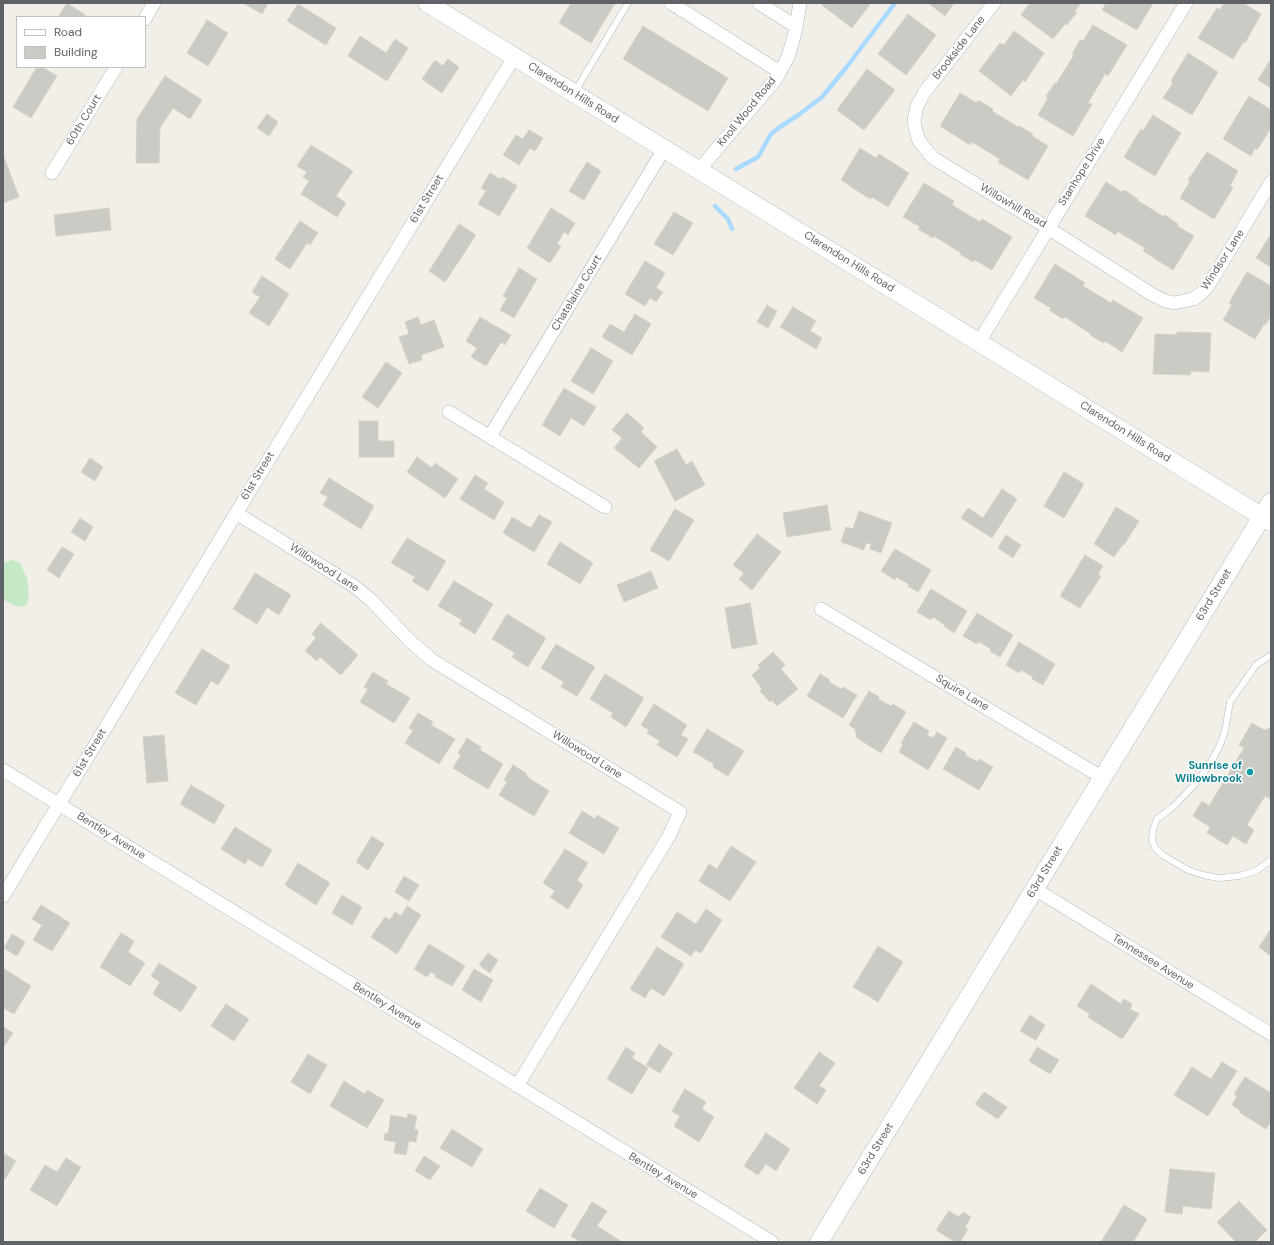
<!DOCTYPE html>
<html>
<head>
<meta charset="utf-8">
<style>
	body { margin:0 }
	#map { position:relative; width:1274px; height:1245px; overflow:hidden; background:#f1efe8; font-family:"DM Sans",sans-serif }
	canvas { display:block }
	.frame { position:absolute; inset:0; border:4px solid #5f6368; pointer-events:none }
	.legend { position:absolute; left:16px; top:16px; width:130px; height:52px; box-sizing:border-box; background:#fff; border:1px solid #bfc1c3; margin:0; padding:5px 7px; list-style:none; font-size:12px; color:#5f6368 }
	.legend li { display:flex; align-items:center; gap:8px; height:20px }
	.legend b { width:20px; border:1px solid #bfc1c3 }
</style>
</head>
<body>
<div id="map">
<canvas width="1274" height="1245"></canvas>
<div class="frame"></div>
<ul class="legend">
<li><b style="height:5px;background:#fff"></b>Road</li>
<li><b style="height:11px;background:#cccac5"></b>Building</li>
</ul>
</div>
<script>
const ctx = document.querySelector('canvas').getContext('2d');
ctx.lineJoin = 'round';
function paint(path, color) { ctx.fillStyle = color; ctx.fill(path, 'evenodd'); }
const toPath = rows => new Path2D(rows.map(r => 'M' + r).join(''));
function stroke(path, color, width, dash) { ctx.strokeStyle = color; ctx.lineWidth = width; ctx.lineCap = dash ? 'butt' : 'round'; ctx.setLineDash(dash || []); ctx.stroke(path); }
function write(font, color, halo, rows, align = 'center') {
  ctx.font = font + ' "DM Sans",sans-serif'; ctx.lineWidth = 3; ctx.setLineDash([]); ctx.textBaseline = 'middle'; ctx.strokeStyle = halo; ctx.fillStyle = color; for (const [text, x, y, turn = 0] of rows) {
    ctx.save(); ctx.translate(x, y); ctx.rotate((+turn || 0) * Math.PI / 180); ctx.textAlign = isNaN(turn) ? turn : align; if (halo) ctx.strokeText(text, 0, 0); ctx.fillText(text, 0, 0); ctx.restore();
  }
}
const green = toPath([
	[12,560,20,563,27,578,29,593,27,605,18,607,7,602,3,599,3,563]
]);
const stream = toPath([
	[736,169,758,157,771,134,780,127,797,116,822,97,845,69,895,3],
	[715,206,728,219,732,229]
]);
const building = toPath([
	[67,3,85,15,84,17,58,17,67,3],
	[243,3,268,3,262,14,243,3],
	[571,3,615,3,591,43,559,23,571,3],
	[824,3,871,3,852,28,822,5,824,3],
	[928,3,954,3,945,16,928,3],
	[1030,3,1081,3,1075,11,1077,12,1067,25,1065,24,1053,39,1021,15,1030,3],
	[1106,3,1153,3,1137,30,1102,10,1106,3],
	[1224,3,1243,3,1261,14,1245,43,1243,42,1233,59,1198,38,1217,8,1220,10,1224,3],
	[298,4,336,28,326,45,287,21,298,4],
	[908,14,936,35,906,75,878,54,908,14],
	[207,20,228,33,208,66,187,53,207,20],
	[1093,25,1127,45,1108,76,1105,74,1088,103,1092,104,1073,136,1038,115,1048,98,1046,96,1055,83,1056,84,1074,55,1072,54,1080,40,1083,41,1093,25],
	[643,26,728,78,708,111,623,59,643,26],
	[1014,31,1044,53,1025,82,1023,80,1011,96,979,71,1000,43,1004,45,1014,31],
	[360,36,386,53,395,39,408,48,387,81,348,56,360,36],
	[1188,53,1218,72,1192,115,1163,98,1173,83,1171,81,1188,53],
	[448,59,459,67,442,93,422,79,435,60,443,66,448,59],
	[1271,59,1271,88,1258,80,1271,59],
	[37,67,42,67,57,76,31,118,13,107,37,67],
	[867,69,895,90,864,130,837,110,867,69],
	[165,76,202,100,190,119,173,108,160,128,159,163,136,163,137,119,165,76],
	[960,93,977,103,978,100,993,109,992,111,1018,127,1019,126,1033,134,1032,136,1048,146,1028,180,998,162,1000,159,972,142,970,145,940,126,960,93],
	[1249,96,1271,110,1271,128,1257,150,1255,148,1251,156,1223,139,1249,96],
	[267,114,278,122,269,136,257,128,267,114],
	[1153,115,1181,133,1155,176,1124,157,1141,129,1143,131,1153,115],
	[529,130,543,138,535,151,530,148,519,165,503,155,516,135,523,139,529,130],
	[311,145,353,171,336,196,346,203,337,217,301,194,309,181,303,177,307,172,297,166,311,145],
	[860,148,876,158,879,154,909,173,888,207,872,197,870,199,841,180,860,148],
	[1207,152,1238,171,1230,186,1233,188,1214,219,1180,198,1190,181,1188,180,1207,152],
	[3,155,19,197,3,203,3,155],
	[587,162,601,171,584,200,569,191,587,162],
	[490,173,500,179,502,177,517,186,499,216,478,204,486,191,481,188,490,173],
	[1106,182,1122,192,1124,190,1138,199,1137,200,1164,217,1165,215,1178,224,1177,226,1194,236,1173,270,1143,251,1145,248,1117,231,1116,235,1085,216,1106,182],
	[924,183,954,201,952,205,980,222,982,219,1012,237,992,270,975,260,973,262,960,254,961,253,934,236,933,238,918,229,920,227,903,217,924,183],
	[109,208,111,230,56,236,54,215,109,208],
	[551,208,575,223,568,235,564,232,557,244,561,246,550,263,527,248,551,208],
	[674,212,693,223,673,255,654,244,674,212],
	[300,221,318,233,310,245,307,243,290,269,275,259,300,221],
	[459,224,476,235,445,282,429,271,459,224],
	[1271,234,1271,267,1256,258,1271,234],
	[645,261,665,273,656,288,663,292,656,302,650,298,645,306,625,294,645,261],
	[1055,264,1085,283,1083,286,1111,303,1113,300,1143,318,1122,352,1105,341,1104,343,1090,335,1091,334,1065,317,1063,319,1049,310,1051,308,1034,298,1055,264],
	[519,268,537,279,514,318,500,310,507,298,503,296,519,268],
	[1247,272,1271,286,1271,316,1265,325,1264,324,1255,339,1223,320,1232,305,1229,303,1247,272],
	[262,276,289,294,269,326,249,313,260,297,252,292,262,276],
	[767,305,777,311,768,328,757,322,767,305],
	[793,307,816,321,810,331,822,338,816,349,780,327,793,307],
	[635,314,651,324,632,355,602,337,610,324,624,332,635,314],
	[418,317,421,325,434,320,444,347,421,355,422,360,409,364,399,337,409,334,405,322,418,317],
	[480,317,511,335,505,345,501,342,486,366,471,357,477,348,466,341,480,317],
	[1177,332,1211,333,1209,372,1191,371,1190,375,1153,374,1155,334,1177,335,1177,332],
	[591,348,613,361,593,394,571,381,591,348],
	[386,362,402,373,378,408,362,397,386,362],
	[564,388,596,407,584,426,571,418,560,436,542,425,564,388],
	[627,413,644,428,641,432,657,447,639,468,614,448,622,438,612,430,627,413],
	[359,421,378,421,378,441,394,441,394,457,359,457,359,421],
	[677,449,686,465,692,461,705,485,675,501,654,461,677,449],
	[417,457,432,468,435,463,458,479,445,498,407,472,417,457],
	[90,458,103,467,95,481,81,472,90,458],
	[1064,472,1084,484,1064,518,1044,506,1064,472],
	[475,475,488,483,484,489,504,502,494,520,460,499,475,475],
	[329,478,374,506,361,529,323,505,328,497,320,493,329,478],
	[1002,489,1017,499,992,538,961,518,968,508,983,518,1002,489],
	[827,505,831,530,787,537,783,513,827,505],
	[1116,507,1139,521,1124,545,1123,544,1114,557,1094,544,1116,507],
	[675,509,694,520,669,561,650,550,675,509],
	[859,511,892,523,881,553,870,549,871,544,866,543,864,550,841,542,846,527,853,529,859,511],
	[539,515,552,522,534,552,503,533,512,517,531,528,539,515],
	[80,518,93,527,85,541,71,532,80,518],
	[757,534,781,552,752,590,739,579,744,573,733,565,757,534],
	[1006,535,1021,545,1013,558,998,548,1006,535],
	[407,538,446,561,428,591,412,581,415,577,391,563,407,538],
	[560,542,593,563,580,584,547,564,560,542],
	[62,547,74,554,59,578,47,570,62,547],
	[895,549,931,570,918,592,908,586,909,584,896,577,895,580,881,571,895,549],
	[1085,555,1103,566,1098,574,1101,576,1089,595,1088,595,1080,608,1060,596,1085,555],
	[651,571,658,588,624,602,617,585,651,571],
	[255,573,291,595,279,615,267,607,257,624,233,609,255,573],
	[454,581,493,604,475,634,459,624,462,620,438,606,454,581],
	[931,589,967,611,954,633,944,626,945,625,933,617,931,620,917,612,931,589],
	[750,603,757,644,732,649,725,608,750,603],
	[977,613,1013,635,1000,657,990,651,991,649,978,641,977,644,963,636,977,613],
	[507,614,546,638,528,667,512,657,515,653,492,639,507,614],
	[321,623,358,655,341,675,320,657,317,661,305,651,316,638,312,634,321,623],
	[1019,642,1055,664,1043,685,1032,679,1033,677,1021,670,1019,673,1006,665,1019,642],
	[556,644,595,667,577,696,561,687,564,682,541,668,556,644],
	[202,649,230,666,218,685,211,681,196,705,175,693,202,649],
	[773,652,785,665,781,669,798,689,777,706,772,700,770,702,760,691,762,689,752,675,760,668,758,665,773,652],
	[373,672,388,681,386,684,410,698,394,723,360,702,368,689,364,687,373,672],
	[605,674,644,698,626,727,611,717,613,713,590,699,605,674],
	[820,674,830,680,829,682,841,689,843,687,857,695,843,718,807,696,820,674],
	[869,691,879,697,878,699,891,706,893,704,906,712,881,753,857,738,855,729,849,725,869,691],
	[654,704,687,725,681,735,688,739,677,757,657,745,660,741,647,733,649,730,641,725,654,704],
	[418,713,433,722,431,725,455,739,439,764,405,743,413,730,409,728,418,713],
	[914,722,929,731,927,735,933,738,937,732,947,738,928,770,899,752,903,744,901,743,914,722],
	[1252,723,1264,730,1271,728,1271,799,1265,796,1247,825,1254,830,1246,844,1233,836,1227,845,1207,833,1210,827,1193,816,1202,801,1209,806,1244,748,1239,745,1252,723],
	[707,729,744,751,728,776,713,767,714,764,693,752,707,729],
	[164,735,168,781,147,783,143,737,164,735],
	[467,738,481,747,480,750,503,764,488,789,453,768,461,755,458,753,467,738],
	[956,747,966,753,965,755,978,762,979,759,993,767,979,790,943,769,956,747],
	[513,765,527,774,526,776,549,791,534,816,499,795,507,782,504,780,513,765],
	[191,785,225,805,214,824,180,804,191,785],
	[582,811,595,819,597,815,619,828,604,854,569,833,582,811],
	[235,827,272,850,262,867,248,859,245,864,221,849,235,827],
	[372,836,384,844,368,870,356,862,372,836],
	[731,846,756,862,730,901,699,881,709,864,717,869,731,846],
	[565,849,588,863,577,880,583,885,568,909,550,897,555,891,543,883,565,849],
	[298,863,330,883,316,905,285,885,298,863],
	[404,876,419,885,409,901,395,892,404,876],
	[342,895,362,907,352,925,332,913,342,895],
	[41,905,70,923,52,951,33,940,42,925,32,919,41,905],
	[407,906,421,915,397,954,371,937,385,917,390,920,395,912,401,916,407,906],
	[706,909,722,920,701,953,695,950,691,956,661,937,677,912,696,924,706,909],
	[1271,929,1271,956,1259,947,1271,929],
	[121,933,134,941,128,952,145,963,130,986,100,967,121,933],
	[12,934,25,942,17,956,4,948,12,934],
	[429,944,465,966,452,986,435,977,436,975,431,972,427,977,414,969,429,944],
	[878,946,903,962,878,1002,853,987,878,946],
	[657,947,684,964,664,996,651,988,645,998,630,989,657,947],
	[488,953,498,960,490,973,479,965,488,953],
	[159,963,197,987,181,1012,153,994,160,982,151,976,159,963],
	[3,968,31,986,14,1014,3,1008,3,968],
	[474,969,493,980,481,1002,462,990,474,969],
	[1091,984,1121,1004,1124,999,1132,1004,1130,1009,1139,1014,1122,1039,1088,1017,1090,1014,1077,1006,1091,984],
	[226,1004,249,1019,234,1041,211,1026,226,1004],
	[1030,1015,1045,1025,1036,1040,1020,1031,1030,1015],
	[3,1027,13,1033,3,1048,3,1027],
	[659,1044,673,1053,660,1073,646,1065,659,1044],
	[626,1047,635,1053,632,1058,648,1068,632,1094,607,1079,626,1047],
	[1037,1047,1059,1060,1050,1074,1029,1061,1037,1047],
	[819,1052,835,1063,819,1086,826,1090,817,1104,794,1088,819,1052],
	[308,1054,327,1065,310,1094,291,1082,308,1054],
	[1222,1062,1237,1071,1208,1116,1174,1095,1192,1067,1211,1079,1222,1062],
	[1245,1077,1271,1093,1271,1121,1266,1129,1239,1112,1240,1110,1232,1105,1237,1096,1234,1094,1245,1077],
	[344,1081,365,1094,367,1090,384,1100,367,1128,330,1106,344,1081],
	[685,1089,706,1102,702,1109,714,1117,699,1142,674,1126,680,1116,672,1111,685,1089],
	[984,1092,1007,1107,998,1119,975,1104,984,1092],
	[408,1114,417,1116,414,1130,418,1130,416,1142,409,1141,406,1155,394,1153,396,1142,384,1140,385,1133,388,1134,391,1115,407,1118,408,1114],
	[452,1129,483,1149,472,1167,440,1148,452,1129],
	[766,1133,790,1149,776,1171,766,1164,758,1175,744,1166,766,1133],
	[3,1153,16,1161,5,1179,3,1178,3,1153],
	[424,1156,440,1166,430,1180,415,1171,424,1156],
	[66,1158,81,1167,57,1206,30,1190,45,1165,57,1172,66,1158],
	[1170,1169,1215,1173,1211,1209,1183,1206,1182,1214,1165,1212,1170,1169],
	[540,1188,568,1205,554,1228,526,1211,540,1188],
	[1239,1201,1267,1230,1255,1242,1236,1242,1217,1222,1239,1201],
	[592,1202,607,1211,597,1226,622,1242,581,1242,571,1236,592,1202],
	[1124,1205,1147,1219,1133,1242,1101,1242,1124,1205],
	[949,1211,959,1217,963,1212,971,1217,965,1227,968,1229,960,1242,955,1242,936,1230,949,1211]
]);
const lane = toPath([
	[574,93,628,3],
	[1271,655,1256,665,1230,702,1225,731,1220,745,1210,764,1195,784,1173,807,1157,819,1153,830,1152,840,1155,848,1164,856,1188,870,1203,875,1219,878,1239,876,1256,871,1271,860]
]);
const street = toPath([
	[671,3,780,72],
	[759,3,795,26],
	[994,3,924,93,917,106,914,120,915,127,919,141,933,158,1048,228,1153,295,1165,301,1174,303,1193,299,1202,293,1210,283,1271,182],
	[145,19,154,3],
	[699,170,776,79,788,57,795,33,800,3],
	[52,173,116,67],
	[979,342,1186,3],
	[449,412,605,507],
	[490,436,664,149],
	[236,513,354,586,371,600,410,641,432,660,680,812,669,836,517,1086],
	[821,609,1103,778],
	[3,770,772,1242],
	[1035,889,1271,1034],
	[3,896,514,57]
]);
const secondary = toPath([
	[427,3,1271,522],
	[819,1242,1271,502]
]);
const markers = [
	[1250,772,4,"#0f9aa8"]
];
const streetNames = [
	["Brookside Lane",959,48,-52],
	["Clarendon Hills Road",573,93,32],
	["Knoll Wood Road",747,112,-51],
	["60th Court",84,120,-59],
	["Stanhope Drive",1082,172,-58],
	["61st Street",427,199,-59],
	["Willowhill Road",1013,206,31],
	["Windsor Lane",1223,260,-57],
	["Clarendon Hills Road",849,262,32],
	["Chatelaine Court",577,293,-59],
	["Clarendon Hills Road",1125,432,32],
	["61st Street",258,476,-59],
	["Willowood Lane",324,568,33],
	["63rd Street",1214,595,-59],
	["Squire Lane",962,693,31],
	["61st Street",90,753,-59],
	["Willowood Lane",587,755,32],
	["Bentley Avenue",111,836,32],
	["63rd Street",1045,872,-59],
	["Tennessee Avenue",1153,962,32],
	["Bentley Avenue",387,1006,32],
	["63rd Street",876,1149,-59],
	["Bentley Avenue",663,1176,31]
];
const cultureNames = [
	["Sunrise of",1242,766],
	["Willowbrook",1242,779]
];
paint(green, '#c5e8c5');
stroke(stream, '#aadaff', 4.5);
paint(building, '#cccac5');
stroke(building, '#d6d1c6', 1);
stroke(lane, '#b5b8bc', 7);
stroke(street, '#b5b8bc', 14);
stroke(secondary, '#b6babf', 19);
stroke(lane, '#fff', 6);
stroke(street, '#fff', 13);
stroke(secondary, '#fff', 18);
for (const [x, y, r, color] of markers) { const dot = new Path2D(); dot.arc(x, y, r, 0, 2 * Math.PI); ctx.fillStyle = color; ctx.fill(dot); stroke(dot, '#fff', 1.5); }
write('11px', '#5f6368', '#fff', streetNames);
write('bold 11px', '#0d838f', '#fff', cultureNames, 'right');
</script>
</body>
</html>
